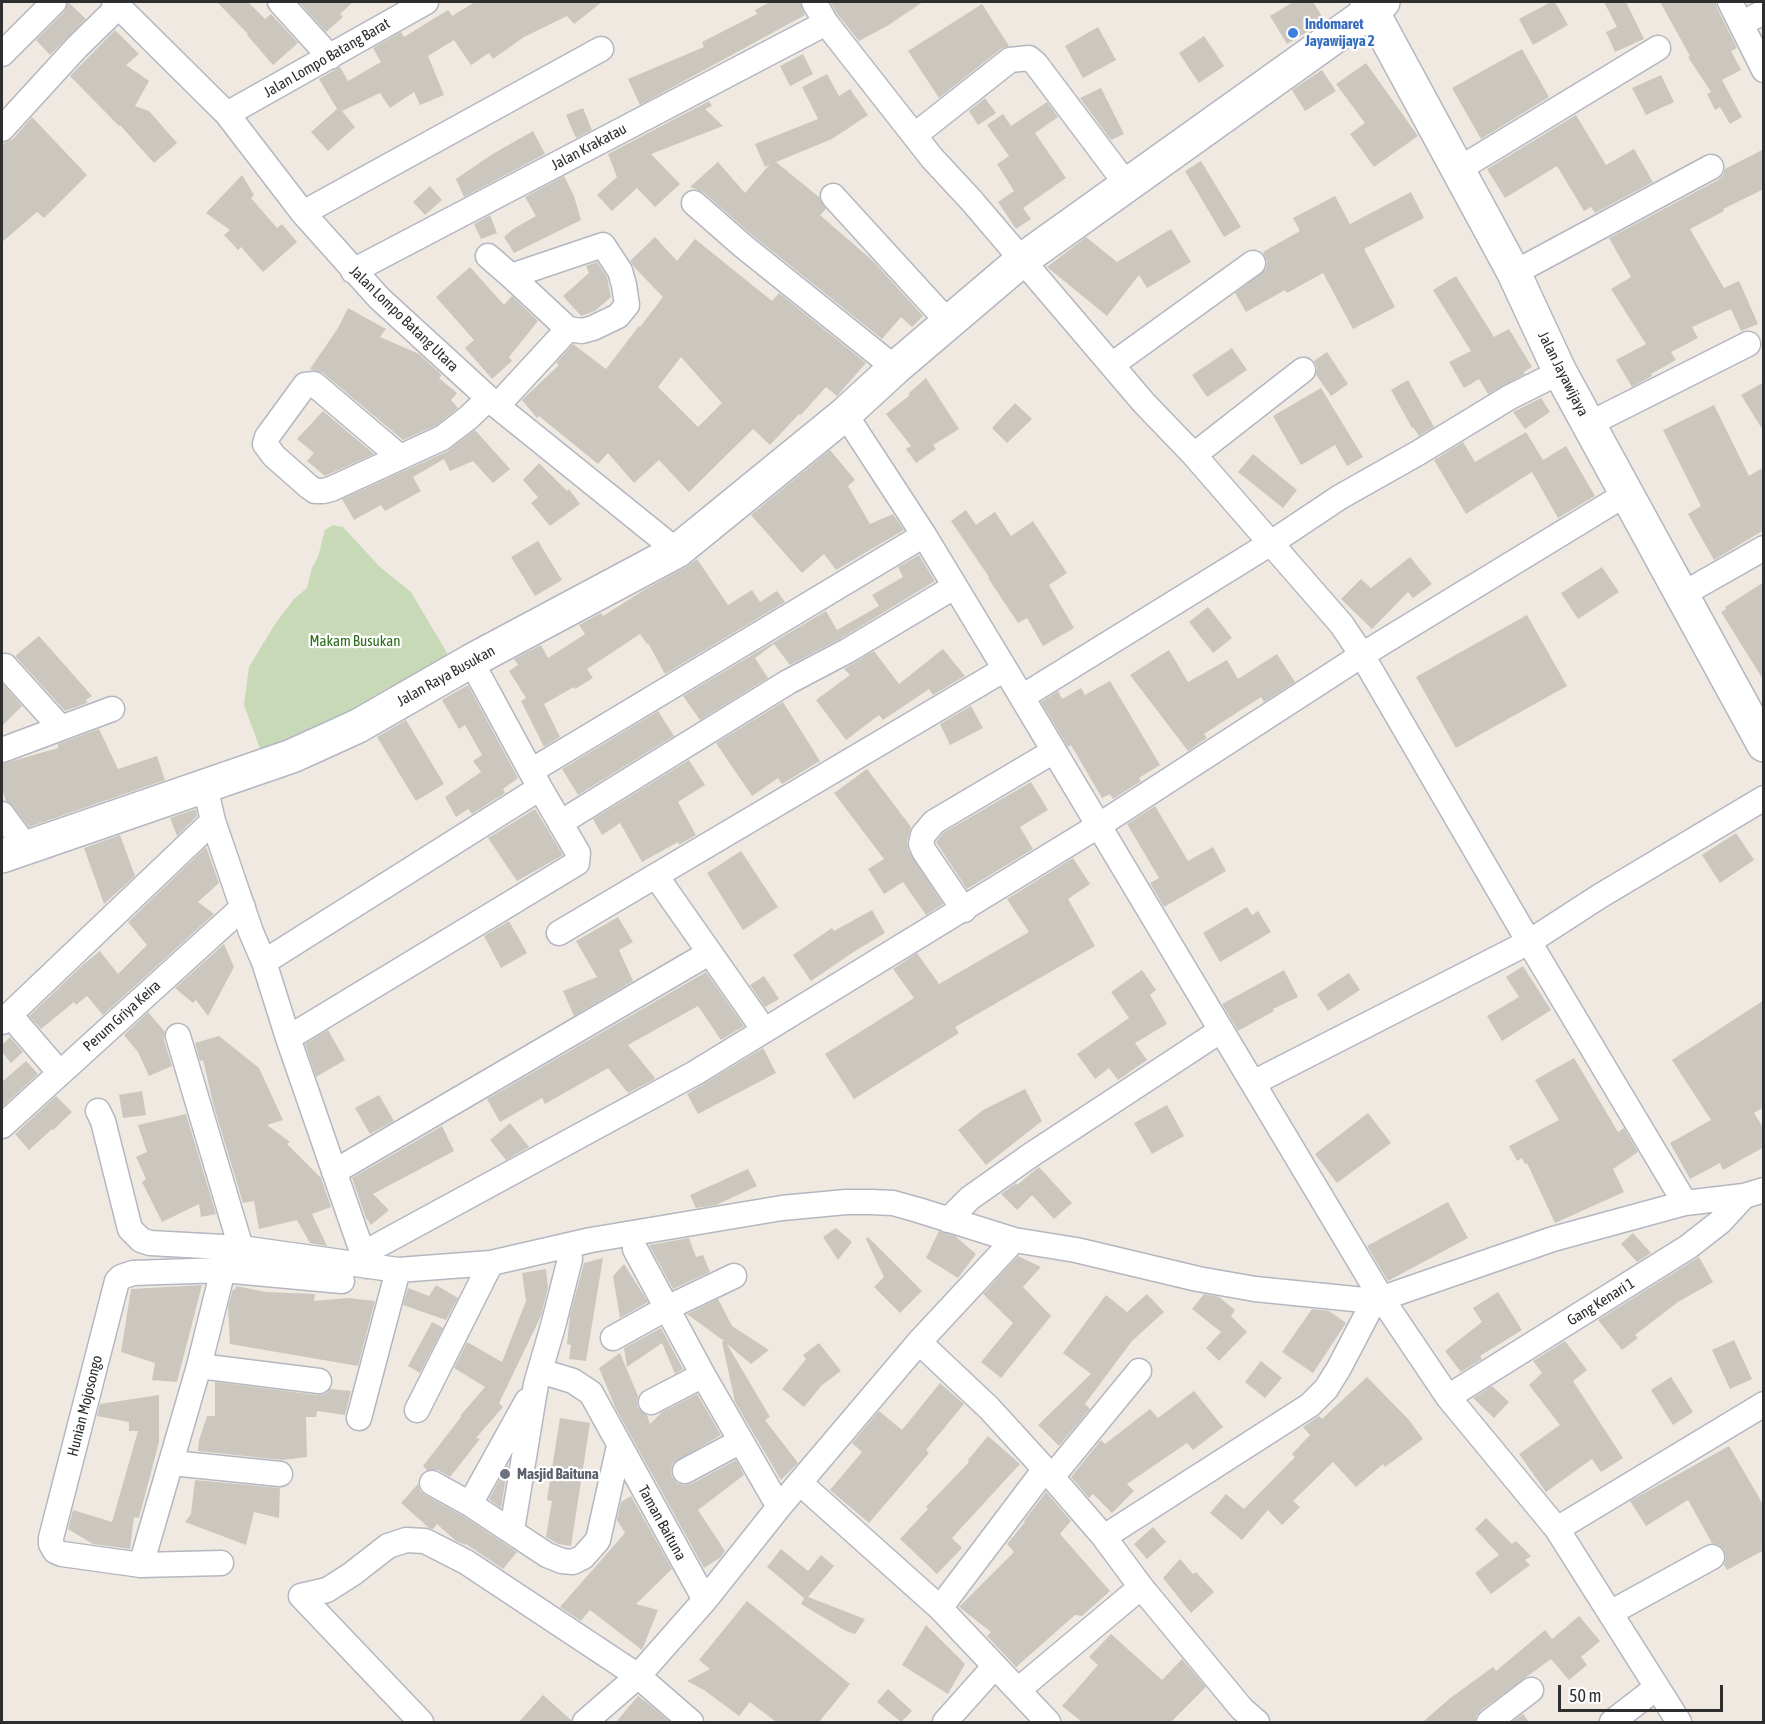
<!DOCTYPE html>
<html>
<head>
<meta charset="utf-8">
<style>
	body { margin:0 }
	#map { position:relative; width:1765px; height:1724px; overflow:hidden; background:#efe9e1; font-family:"Asap Condensed",sans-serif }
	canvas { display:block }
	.frame { position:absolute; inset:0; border:3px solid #2e2e2e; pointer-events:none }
	.scale { position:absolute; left:1558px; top:1685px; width:165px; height:27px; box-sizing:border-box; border:3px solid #2e2e2e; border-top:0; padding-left:8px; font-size:18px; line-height:21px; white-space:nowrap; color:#2e2e2e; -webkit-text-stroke:4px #fff; paint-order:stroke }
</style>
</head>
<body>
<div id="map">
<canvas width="1765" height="1724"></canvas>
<div class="frame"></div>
<div class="scale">50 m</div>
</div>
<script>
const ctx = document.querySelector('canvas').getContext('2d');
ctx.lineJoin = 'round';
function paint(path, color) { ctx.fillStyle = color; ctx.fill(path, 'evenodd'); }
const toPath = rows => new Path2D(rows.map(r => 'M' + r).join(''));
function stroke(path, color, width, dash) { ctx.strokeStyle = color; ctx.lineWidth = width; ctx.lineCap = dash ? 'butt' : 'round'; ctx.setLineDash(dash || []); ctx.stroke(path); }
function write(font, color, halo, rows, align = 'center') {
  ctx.font = font + ' "Asap Condensed",sans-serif'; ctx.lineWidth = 4.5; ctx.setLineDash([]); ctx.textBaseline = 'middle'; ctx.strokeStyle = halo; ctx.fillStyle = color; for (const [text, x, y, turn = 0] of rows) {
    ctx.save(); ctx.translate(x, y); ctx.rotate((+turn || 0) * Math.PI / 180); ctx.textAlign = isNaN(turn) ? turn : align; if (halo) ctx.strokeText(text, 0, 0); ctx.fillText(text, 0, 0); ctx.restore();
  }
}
const cemetery = toPath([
	[333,525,343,527,380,567,411,592,450,658,451,665,262,754,244,705,249,667,275,624,294,599,307,588,312,568,318,557,325,530]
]);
const building = toPath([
	[68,2,86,19,50,55,36,40,64,12],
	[217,2,248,2,265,19,271,14,298,43,273,65,247,35,248,34],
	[299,2,353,2,340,14,343,17,326,32],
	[475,2,602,2,574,24,567,16,524,37,493,59,489,53,471,65,454,40,428,56,444,95,420,105,414,92,390,108,380,93,342,111,355,127,328,151,311,132,337,109,319,79,340,67,348,81,381,62,373,48,401,32,404,37,448,10,452,16],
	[770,2,800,2,805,15,640,105,628,79,704,47,702,42,757,14,755,10],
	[830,2,923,2,887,26,859,41,838,15],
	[1293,2,1313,2,1325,21,1287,44,1270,16],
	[1551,2,1555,2,1568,25,1533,45,1519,19],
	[1604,2,1626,2,1644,39,1615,52,1606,32,1617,27],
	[1660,2,1716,2,1717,8,1737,48,1731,51,1741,70,1722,80,1742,117,1730,124,1720,107,1715,110,1707,94,1711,92,1688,57,1690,56],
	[982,4,1009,46,1001,49,939,98,908,51],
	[1098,27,1116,60,1083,78,1065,46],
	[115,30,139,54,126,65,149,81,135,106,149,111,177,143,154,163,120,125,119,126,70,76],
	[1204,36,1224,66,1199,83,1179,53],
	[1522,49,1549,97,1481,139,1452,88],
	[803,54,813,74,790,86,780,66],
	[1366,63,1418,136,1374,167,1350,134,1365,123,1336,84],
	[1322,70,1336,91,1305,111,1292,90],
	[827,74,839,96,850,89,868,115,832,139,776,162,819,197,826,209,820,215,873,261,923,316,912,327,901,317,882,339,752,235,703,192,690,187,718,162,745,193,770,164,765,167,755,144,818,119,802,87],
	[1661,75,1674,102,1646,115,1632,88],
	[1101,88,1124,134,1111,140,1080,98],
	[985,98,996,113,978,125,969,111],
	[709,101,712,106,705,109,723,126,651,154,680,184,655,207,637,188,612,211,597,195,617,177,608,154],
	[1047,102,1058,117,1035,133,1066,178,1023,208,1031,219,1016,229,998,202,1014,191,997,164,1009,156,987,125,1003,114,1011,126],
	[583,108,592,130,576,138,566,115],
	[1576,115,1606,165,1634,149,1653,182,1595,213,1591,207,1584,211,1557,166,1505,198,1487,169],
	[32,117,87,175,44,218,37,212,2,242,2,144,13,139],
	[533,131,545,154,464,197,456,179,491,155],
	[1764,149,1764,189,1723,209,1724,211,1690,229,1724,288,1739,281,1758,324,1741,331,1731,309,1692,327,1698,338,1671,352,1676,360,1651,374,1652,376,1632,387,1616,360,1646,344,1611,289,1631,277,1609,238,1718,180,1723,175,1725,169],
	[1201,161,1241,227,1224,237,1185,171],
	[242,175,254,195,251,198,277,228,282,224,297,242,263,272,241,247,238,250,224,235,230,230,206,213],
	[564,176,574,196,581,220,514,253,504,237,513,229,536,216,525,197],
	[430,186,442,200,425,215,413,202],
	[1411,192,1424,218,1364,249,1395,307,1353,329,1323,273,1287,293,1285,290,1246,312,1235,293,1266,269,1267,261,1263,252,1300,231,1293,218,1335,196,1350,224],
	[490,215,497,233,481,239,474,224],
	[1171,229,1191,262,1147,288,1139,275,1107,316,1047,267,1086,237,1117,262],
	[655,237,677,261,695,239,772,301,779,293,866,363,837,396,826,387,801,415,799,414,770,445,753,429,689,492,659,460,634,483,608,453,598,464,539,416,537,418,522,400,559,365,556,363,573,344,606,369,639,326,640,327,663,297,634,267,630,261],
	[681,357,722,403,698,427,658,387],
	[597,262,607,277,611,297,595,311,581,316,563,296,589,273,586,266],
	[470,267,504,305,512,296,538,321,509,357,512,361,492,379,465,348,474,340,436,297],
	[1456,276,1494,337,1509,329,1532,367,1524,372,1525,374,1488,394,1479,379,1464,388,1449,362,1471,351,1433,290],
	[348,308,386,329,380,337,419,354,442,375,439,378,457,393,451,400,458,408,435,426,403,440,323,373,310,369,338,328],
	[1232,348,1247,370,1207,397,1192,375],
	[1327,352,1348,384,1331,396,1316,375,1317,367,1314,361],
	[926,378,959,429,933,445,936,449,916,463,906,449,911,446,886,414,910,395,908,394],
	[1408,380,1434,427,1419,436,1413,427,1412,428,1391,390],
	[1764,382,1764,432,1741,395],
	[1321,388,1363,457,1347,466,1335,445,1301,465,1273,416],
	[1541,398,1550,412,1525,429,1513,412],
	[1015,403,1032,419,1007,443,992,428],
	[1714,405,1749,476,1764,467,1764,530,1714,560,1688,514,1701,506,1663,430],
	[323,411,374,454,325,476,307,461,314,453,297,439],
	[475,430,510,469,493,483,473,461,450,471,444,459,413,477,421,491,385,511,381,505,354,520,342,499,448,451],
	[1526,432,1543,460,1566,446,1595,496,1558,518,1532,472,1466,514,1434,460,1463,442,1475,462],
	[830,450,855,480,848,486,870,524,893,514,904,530,836,570,824,554,802,573,751,515],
	[1253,454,1297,490,1283,508,1238,472],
	[539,463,567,491,569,489,580,504,550,526,531,503,538,497,523,480],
	[966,510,976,525,995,512,1011,536,1033,521,1067,573,1049,585,1074,628,1043,646,1027,618,1018,623,988,578,989,577,951,521],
	[538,541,562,580,535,596,511,557],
	[919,555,935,581,840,639,790,665,774,644,755,658,768,678,700,720,683,696,826,611,837,630,879,606,872,595,903,577,898,567],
	[1410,557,1432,584,1413,598,1408,592,1372,629,1341,599,1361,579,1371,588],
	[697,559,728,605,752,590,760,602,777,591,785,602,665,674,648,643,647,644,640,634,587,669,593,678,575,689,574,687,544,704,560,737,544,747,521,701,526,698,509,671,518,665,514,659,541,645,548,658,585,634,579,625,601,613,603,616,644,590,686,567],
	[1602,567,1619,592,1578,619,1561,593],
	[1764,582,1764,681,1721,612,1726,609,1725,607],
	[1208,607,1232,638,1213,653,1189,622],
	[1527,615,1567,686,1456,748,1416,677],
	[39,636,92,696,86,700,87,703,65,711,15,656],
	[943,649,965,676,933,695,929,689,883,720,879,715,846,740,816,700,850,675,844,669,874,651,899,684],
	[1169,650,1188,682,1227,660,1238,679,1277,654,1295,682,1264,702,1261,697,1204,734,1207,738,1188,751,1130,675],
	[1110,681,1160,765,1139,778,1141,781,1113,799,1110,794,1102,798,1071,745,1068,747,1041,702,1058,691,1062,699,1081,688,1085,695],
	[2,683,22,706,2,726],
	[468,685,518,778,503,789,505,793,472,814,468,809,456,817,445,797,481,772,473,761,482,755,465,725,459,729,442,700],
	[783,702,820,761,782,784,778,778,752,796,716,743],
	[971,706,983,728,950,745,940,724],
	[658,711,674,736,578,795,562,769],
	[406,720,444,784,416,801,377,737],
	[99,729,118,769,157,756,165,780,29,827,13,806,6,801,2,789,2,764,58,748,58,744],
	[689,760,705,785,678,802,696,835,679,845,678,842,642,862,620,823,602,835,593,819],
	[867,769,911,827,907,841,908,850,943,904,926,915,903,882,884,894,868,869,884,859,834,793],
	[1031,782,1048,810,1020,827,1033,849,967,889,936,842,943,833],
	[1155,806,1188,861,1213,847,1226,871,1164,907,1150,883,1159,878,1127,824],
	[196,809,197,816,177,836,170,818],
	[535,809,563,855,517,881,488,838],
	[1736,833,1754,860,1720,883,1702,855],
	[120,835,135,876,104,904,84,848],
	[206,847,219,883,198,902,214,914,103,1015,87,996,76,1005,74,1002,41,1029,29,1016,85,963,100,951,118,974,147,945,128,922],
	[741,851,778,907,743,930,707,873],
	[1073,858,1090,884,1068,899,1095,946,955,1027,959,1033,854,1099,825,1054,914,998,893,969,917,953,939,984,1029,932,1007,899],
	[1247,907,1252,915,1258,911,1271,932,1220,962,1203,933],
	[872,910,885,933,855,951,811,981,793,955,832,928,834,931],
	[618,917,633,942,619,950,633,981,574,1016,563,991,597,977,576,941],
	[509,921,527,953,501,968,484,936],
	[224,944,234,967,208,1016,196,1000,193,1003,175,988],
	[1523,966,1551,1010,1502,1041,1487,1016,1519,997,1506,977],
	[1142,970,1156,990,1150,995,1167,1024,1135,1043,1147,1060,1118,1080,1109,1068,1095,1079,1077,1054,1129,1018,1111,992],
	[1284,970,1298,997,1273,1009,1274,1011,1238,1031,1222,1004],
	[706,972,744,1026,721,1040,698,1006,628,1045,655,1078,653,1080,628,1093,608,1068,545,1104,542,1098,500,1122,487,1099],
	[1349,973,1360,990,1328,1011,1317,994],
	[764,976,779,999,765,1007,750,985],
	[1764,1000,1764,1107,1754,1113,1764,1129,1764,1147,1723,1170,1720,1163,1690,1179,1670,1143,1711,1120,1672,1060],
	[148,1012,165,1032,164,1040,172,1066,149,1076,138,1052,124,1035],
	[328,1030,345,1060,316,1077,305,1044],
	[219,1036,259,1068,283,1120,267,1125,290,1142,287,1144,321,1178,331,1207,312,1214,327,1246,310,1243,297,1220,259,1229,254,1201,243,1203,214,1107,203,1060,200,1061,195,1043],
	[10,1037,23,1052,11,1063,2,1052,2,1045],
	[763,1048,776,1073,698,1114,687,1094],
	[1574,1058,1618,1132,1624,1128,1638,1152,1613,1169,1624,1192,1555,1223,1527,1163,1525,1164,1522,1158,1517,1161,1509,1146,1559,1120,1535,1080],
	[26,1061,38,1074,2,1107,2,1082],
	[1025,1089,1042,1121,986,1165,958,1130,983,1110],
	[142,1091,146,1115,123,1118,119,1095],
	[379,1095,394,1121,370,1134,355,1108],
	[56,1096,72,1112,53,1130,52,1129,29,1150,15,1134],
	[1167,1105,1184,1136,1152,1154,1134,1123],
	[1368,1113,1391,1143,1337,1183,1315,1154],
	[186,1114,216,1214,201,1217,199,1204,162,1222,142,1182,146,1179,136,1157,147,1152,138,1125],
	[510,1123,529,1147,506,1160,490,1140],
	[442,1126,454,1151,373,1194,389,1210,371,1225,366,1218,352,1178],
	[1039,1167,1072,1203,1054,1219,1032,1195,1017,1210,1001,1194,1016,1183,1017,1185],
	[748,1169,757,1186,716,1205,696,1208,690,1195],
	[1448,1202,1468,1238,1388,1281,1367,1246],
	[836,1228,852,1242,838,1260,823,1237],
	[939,1231,955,1236,976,1254,958,1278,926,1258],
	[1633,1233,1651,1253,1637,1262,1621,1244],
	[868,1237,922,1291,900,1313,874,1287,884,1277,866,1239],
	[689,1238,696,1257,703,1255,710,1272,673,1289,649,1245],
	[1018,1256,1041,1267,1023,1287,1051,1316,1001,1378,981,1362,1013,1323,983,1294],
	[1699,1257,1713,1282,1678,1302,1635,1335,1638,1338,1622,1350,1598,1320],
	[603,1258,586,1361,569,1359,571,1345,567,1344,570,1315,584,1263],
	[624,1264,648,1302,620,1318,613,1276],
	[546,1269,548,1287,541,1316,499,1403,503,1407,476,1438,480,1439,450,1477,438,1470,427,1470,423,1466,461,1417,460,1416,485,1387,454,1368,467,1342,502,1362,526,1301,522,1273],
	[202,1285,177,1382,152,1380,155,1363,121,1352,131,1289],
	[436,1285,458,1298,446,1320,403,1305,408,1288,429,1296],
	[236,1286,266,1292,315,1294,314,1301,348,1298,375,1301,358,1366,230,1344,228,1307,233,1289,235,1290],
	[1498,1292,1522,1330,1480,1356,1482,1359,1461,1372,1445,1351,1482,1322,1473,1308],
	[1147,1294,1164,1312,1132,1341,1085,1404,1090,1409,1059,1446,1038,1425,1091,1374,1063,1353,1106,1295,1127,1312],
	[1204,1294,1219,1297,1235,1310,1231,1316,1247,1332,1219,1361,1206,1348,1221,1332,1192,1309],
	[718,1299,732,1326,769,1350,751,1364,727,1344,770,1417,765,1420,798,1463,781,1480,735,1402,722,1342,724,1341,687,1314],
	[1312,1309,1329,1311,1346,1323,1313,1373,1282,1352],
	[432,1322,443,1328,420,1373,408,1366],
	[661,1328,683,1369,675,1374,662,1343,627,1367,624,1348],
	[1734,1340,1752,1379,1730,1389,1712,1350],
	[1565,1341,1587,1370,1573,1381,1623,1458,1601,1472,1592,1459,1546,1492,1519,1454,1560,1425,1529,1385,1542,1373,1533,1361],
	[819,1343,841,1371,822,1385,804,1407,782,1389,806,1359,803,1355],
	[620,1353,638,1396,637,1402,638,1408,647,1415,650,1424,662,1412,697,1394,721,1435,673,1463,671,1471,672,1477,677,1483,684,1485,691,1484,736,1460,744,1475,698,1510,725,1551,721,1557,704,1568,616,1409,599,1368],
	[1261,1361,1282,1378,1265,1398,1245,1382],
	[1367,1377,1409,1420,1423,1439,1385,1467,1383,1464,1356,1487,1333,1462,1293,1501,1300,1507,1282,1525,1268,1510,1242,1540,1210,1513,1226,1494,1244,1509,1295,1457,1292,1454,1310,1435,1303,1427,1319,1416,1322,1419],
	[1671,1377,1693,1412,1673,1425,1651,1390],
	[215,1382,317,1395,325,1394,330,1389,351,1391,345,1415,317,1411,316,1417,306,1417,307,1457,282,1460,198,1451,199,1440,207,1416,215,1416],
	[940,1383,964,1404,926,1450,929,1453,869,1523,830,1490,862,1452,852,1443,879,1411,902,1430],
	[1492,1386,1509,1402,1494,1418,1473,1398],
	[1194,1391,1223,1427,1193,1450,1187,1443,1127,1484,1134,1491,1112,1513,1093,1494,1089,1498,1071,1477,1101,1440,1105,1444,1150,1409,1158,1418],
	[159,1395,159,1442,139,1518,134,1517,130,1549,93,1544,68,1529,73,1510,112,1522,138,1431,129,1431,129,1422,97,1416,100,1404],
	[560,1418,590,1423,571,1546,558,1544,546,1537,552,1501,547,1500],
	[988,1436,1020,1464,952,1538,962,1548,937,1574,900,1539,928,1509,926,1507,969,1462,968,1460],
	[1729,1446,1764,1506,1764,1550,1727,1570,1724,1565,1726,1557,1724,1550,1719,1545,1712,1543,1688,1500,1646,1526,1630,1501],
	[508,1464,501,1508,489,1499],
	[195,1480,280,1488,279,1518,254,1512,246,1545,185,1522,191,1514],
	[418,1484,420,1491,425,1495,463,1516,517,1552,503,1569,466,1544,465,1545,456,1541,437,1524,433,1529,429,1528,401,1503],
	[1046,1492,1071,1521,1060,1534,1110,1591,1082,1616,1075,1615,1016,1667,987,1636,991,1632,959,1607,1014,1552,1007,1544,1025,1522,1024,1521],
	[631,1496,672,1569,636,1604,658,1610,642,1650,590,1610,581,1621,560,1607,625,1533,617,1520,621,1502],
	[1486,1518,1512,1544,1516,1541,1531,1556,1525,1560,1530,1565,1491,1594,1475,1573,1499,1555,1475,1529],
	[1153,1527,1166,1542,1147,1559,1134,1544],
	[781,1549,808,1571,821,1555,834,1566,808,1597,865,1619,855,1634,846,1631,801,1604,804,1598,767,1567],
	[1180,1559,1193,1574,1196,1572,1214,1592,1191,1613,1163,1578],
	[747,1601,850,1684,819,1722,776,1722,750,1702,739,1716,704,1690,687,1681,710,1669,699,1660],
	[1579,1616,1600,1641,1581,1657,1587,1665,1569,1680,1551,1659,1480,1711,1476,1716,1475,1722,1423,1722,1449,1699,1493,1667,1496,1671,1545,1630,1552,1639],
	[926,1625,965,1664,948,1694,902,1665],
	[1111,1634,1162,1680,1182,1659,1206,1687,1171,1722,1082,1722,1062,1706,1098,1665,1089,1657],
	[888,1689,912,1711,901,1722,877,1702],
	[543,1695,571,1720,571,1722,519,1722],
	[638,1696,650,1705,670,1722,616,1722],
	[1523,1714,1529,1722,1512,1722]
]);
const street = toPath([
	[114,2,227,114,303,213,379,298,497,406,677,551],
	[280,2,330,57],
	[814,2,826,23,932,158,971,200,1144,403,1194,455,1342,625,1362,655,1529,942,1253,1083],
	[1730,2,1764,70],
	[1742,23,1764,12],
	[2,54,54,2],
	[227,114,426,2],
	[2,129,77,47,119,6],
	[915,135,1010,60,1029,58,1036,64,1127,185],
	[1459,169,1658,48],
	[833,196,949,323],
	[694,203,743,246,895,368],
	[303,213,601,49],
	[488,256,511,276],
	[353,271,826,23],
	[1514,273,1711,167],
	[1113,364,1253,263],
	[497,406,568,329,511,276,603,245,620,271,624,285,627,305,618,316,593,328,582,331,568,329],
	[845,414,924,535,1005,669,1382,1299,1448,1397,1557,1529,1679,1722],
	[1589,424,1748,344],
	[1194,455,1303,370],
	[400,457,314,384,305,385,267,437,265,444,274,456,308,486,315,491,323,491,331,489,442,438,468,418,488,399],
	[1683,594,1764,548],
	[5,666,60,727],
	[1022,697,1271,543,1340,497,1418,453,1510,397,1560,372],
	[2,750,112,709],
	[531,771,924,535],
	[205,786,213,821,251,932,264,962,288,1038,367,1266],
	[2,814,27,848],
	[560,823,788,682,847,651,954,587],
	[656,876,764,1030],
	[964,910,924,851,921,844,923,835,934,822,1054,751],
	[559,933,1005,669],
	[264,962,540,788],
	[10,1015,59,1072],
	[2,1022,213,821],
	[178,1036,241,1248],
	[288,1038,577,863,578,853,540,788,471,661],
	[98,1111,103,1121,130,1229,141,1240,150,1243,241,1248,398,1270,491,1263,591,1240,782,1208,846,1202,871,1202,893,1203,918,1210,1014,1240,1076,1250,1198,1279,1255,1289,1374,1301,1553,1239,1685,1203,1744,1196,1764,1190],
	[2,1126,243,907],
	[334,1172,709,953],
	[1685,1203,1529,942,1600,896,1764,798],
	[948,1220,970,1198,1031,1155,1220,1031],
	[635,1249,703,1375,779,1507],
	[364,1253,695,1073,1098,826,1362,655,1626,494],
	[613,1338,667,1308,734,1276],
	[919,1342,989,1408,1052,1477,1104,1537,1141,1587,1242,1709,1257,1722],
	[199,1366,319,1381],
	[540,1371,573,1381,591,1393,705,1600],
	[1448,1397,1688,1247,1720,1222,1744,1196],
	[651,1402,703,1375],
	[417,1410,491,1263],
	[359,1418,398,1270],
	[172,1463,280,1474],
	[685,1471,741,1441],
	[1052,1477,1139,1371],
	[432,1483,470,1504,547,1555,562,1561,573,1562,583,1557,598,1540,619,1446],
	[800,1483,940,1608,1048,1722],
	[470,1504,527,1401],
	[1557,1529,1764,1404],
	[512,1530,536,1384,553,1326,570,1259],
	[1104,1537,1310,1405,1326,1389,1339,1368,1374,1301],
	[221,1563,141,1565,62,1554,55,1551,51,1544,51,1538,117,1281,121,1277,133,1273,223,1270,342,1281],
	[141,1565,199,1366,223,1270,224,1256],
	[301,1596,327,1590,352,1574,388,1546,406,1540,425,1541,466,1562,638,1676,691,1722],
	[301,1596,421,1722],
	[940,1608,1045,1469],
	[1610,1613,1712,1557],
	[1018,1690,1141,1587],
	[585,1722,638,1676,705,1600,779,1507,919,1342,1014,1240],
	[945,1722,995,1666],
	[1489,1722,1531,1690],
	[1612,1722,1656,1688]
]);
const secondary = toPath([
	[1367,2,1514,273,1560,372,1764,745],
	[2,856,292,756,358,726,471,661,677,551,845,414,895,368,1022,260,1383,2]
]);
const markers = [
	[1293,33,6,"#3f7fe0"],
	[505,1474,6,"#6b7280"]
];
const shopNames = [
	["Indomaret",1305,24],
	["Jayawijaya 2",1305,41]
];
const streetNames = [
	["Jalan Lompo Batang Barat",327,58,-30],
	["Jalan Krakatau",589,147,-28],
	["Jalan Lompo Batang Utara",404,319,44],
	["Jalan Jayawijaya",1563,374,63],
	["Jalan Raya Busukan",446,676,-29],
	["Perum Griya Keira",122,1016,-42],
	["Gang Kenari 1",1601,1302,-32],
	["Hunian Mojosongo",85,1406,-76],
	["Taman Baituna",662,1523,61]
];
const parkNames = [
	["Makam Busukan",355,641]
];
const worshipNames = [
	["Masjid Baituna",517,1474]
];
paint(cemetery, '#c8d9b8');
paint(building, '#cbc7bf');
stroke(street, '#b4b7c1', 27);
stroke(secondary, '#b4b7c1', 36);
stroke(street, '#fff', 24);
stroke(secondary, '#fff', 33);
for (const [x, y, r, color] of markers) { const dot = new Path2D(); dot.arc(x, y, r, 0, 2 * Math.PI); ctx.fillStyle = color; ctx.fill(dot); stroke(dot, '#fff', 2); }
write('bold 15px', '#366cbe', '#fff', shopNames, 'left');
write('15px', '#2e2e2e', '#fff', streetNames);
write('15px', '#2c6e1b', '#fff', parkNames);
write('bold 15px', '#5b616d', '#fff', worshipNames, 'left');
</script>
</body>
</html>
